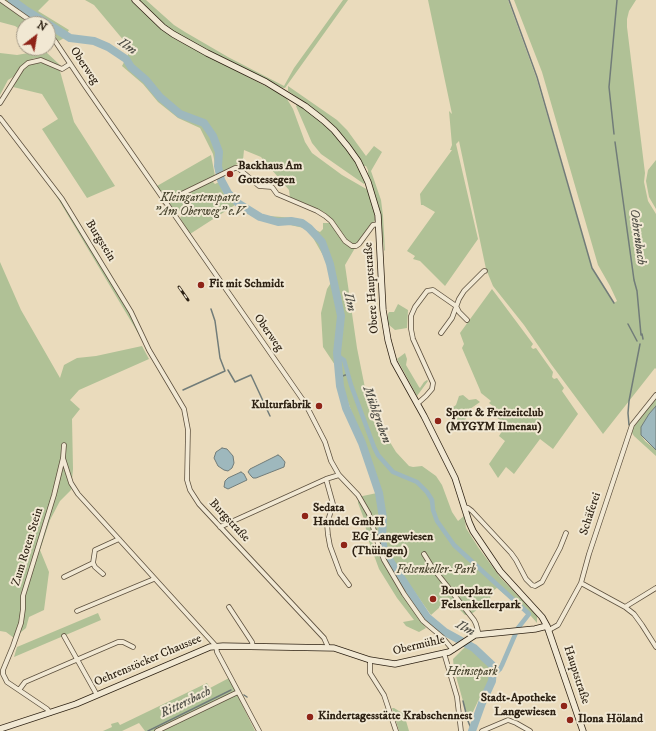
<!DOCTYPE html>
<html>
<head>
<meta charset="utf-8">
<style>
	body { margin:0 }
	#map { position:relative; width:656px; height:731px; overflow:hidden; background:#eadbbc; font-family:"IM FELL DW Pica",serif }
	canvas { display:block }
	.north { position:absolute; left:16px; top:16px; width:40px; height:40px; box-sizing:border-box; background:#f1e8d3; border:1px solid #a39987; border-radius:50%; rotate:31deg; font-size:11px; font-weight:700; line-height:16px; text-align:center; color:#2e2214 }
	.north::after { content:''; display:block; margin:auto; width:14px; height:18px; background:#8f2418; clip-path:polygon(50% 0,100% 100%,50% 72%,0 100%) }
</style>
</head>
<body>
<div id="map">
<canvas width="656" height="731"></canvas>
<div class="north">N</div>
</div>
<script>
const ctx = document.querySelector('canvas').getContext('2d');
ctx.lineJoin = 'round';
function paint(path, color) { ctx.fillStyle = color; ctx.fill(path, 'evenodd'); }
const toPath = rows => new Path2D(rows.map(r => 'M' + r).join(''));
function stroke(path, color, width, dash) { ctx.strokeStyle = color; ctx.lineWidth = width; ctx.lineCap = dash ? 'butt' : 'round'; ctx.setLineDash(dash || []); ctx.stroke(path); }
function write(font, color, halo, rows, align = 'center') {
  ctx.font = font + ' "IM FELL DW Pica",serif'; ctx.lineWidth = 4; ctx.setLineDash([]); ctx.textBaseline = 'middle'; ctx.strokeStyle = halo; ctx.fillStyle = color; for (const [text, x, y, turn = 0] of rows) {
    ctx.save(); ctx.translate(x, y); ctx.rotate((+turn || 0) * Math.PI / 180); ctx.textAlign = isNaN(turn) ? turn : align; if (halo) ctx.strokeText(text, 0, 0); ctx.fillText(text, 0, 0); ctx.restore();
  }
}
const green = toPath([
	[4,0,49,0,38,11,69,30,64,38,59,41,48,31,48,24,38,24],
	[85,0,131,0,165,32,175,39,281,94,287,99,293,109,305,142,312,153,342,175,368,190,374,211,375,220,360,241,356,244,352,244,343,236,324,212,290,198,289,190,261,157,244,150,243,160,228,170,217,174,213,154,200,128,178,118,158,102,143,84,122,66,129,53,130,48,94,5],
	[139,0,146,0,174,25,185,32,228,57,284,86,294,68,343,0,348,0,285,88,283,88,181,36,163,24],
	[428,0,508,0,536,77,592,268,614,303,617,301,610,286,598,265,542,72,514,0,636,0,629,11,627,19,627,27,645,173,644,182,648,201,656,214,656,369,655,368,603,434,551,364,524,325,493,286,486,269,459,141,456,144,478,239,445,286,420,261,413,259,415,256,407,251,435,212,423,205,421,205,420,194,452,150,450,150,452,145,449,111,452,114],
	[0,2,31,24,24,24,24,32,15,26,0,22],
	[38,48,46,52,60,65,58,66,42,58,35,58,27,61,22,66,13,77,8,80,0,95,0,53,17,55,34,52],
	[36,61,44,62,60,71,74,122,115,186,87,198,42,129,58,119,42,94,13,87,25,67],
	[288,86,337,120,347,130,366,156,374,146,382,152,371,171,381,200,383,216,385,251,384,250,379,207,368,174,368,170,366,166,363,166,349,143,335,127,307,104,288,91],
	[298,104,311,113,330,130,349,151,366,182,364,184,321,154,312,143,296,106],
	[211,155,215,176,169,198,164,197,157,186],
	[656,160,656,209,649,197,646,181,648,170],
	[212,181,215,184,219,182,223,192,235,205,190,234,180,218,183,214,181,210,176,212,168,203,169,202],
	[54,192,57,194,63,202,86,243,113,284,137,328,141,338],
	[269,216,294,218,311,226,316,230,320,232,323,229,323,223,331,223,344,240,355,248,345,265,357,348,367,398,377,421,396,452,409,466,413,467,422,466,436,476,442,485,452,512,458,521,464,516,466,528,478,547,500,577,537,616,537,623,524,608,522,609,497,588,491,592,490,600,470,615,465,615,449,599,431,615,392,560,378,536,372,542,383,563,410,606,426,628,419,632,406,626,403,622,414,620,397,598,379,569,368,539,364,519,358,503,358,497,377,493,365,450,335,365,323,347,321,313,327,289,332,281,328,264,308,229,277,222],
	[0,262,21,310,60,378,64,365,77,358,96,356,142,346,149,359,79,390,70,400,80,409,72,419,73,469,71,490,60,501,50,520,40,550,49,572,44,610,29,617,26,628,14,638,6,632,0,631],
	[492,289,533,344,531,347,533,349,536,348,553,372,552,377,554,379,557,378,564,388,562,391,578,414,553,449,540,439,514,474,506,467,498,478,489,464,505,441,499,436,504,428,498,424,500,420,493,415,498,410,489,403,491,401,481,393,480,390,462,348,464,344,460,333],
	[398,304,408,310,407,328,395,330,388,324,388,314,389,312,394,312],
	[405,353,407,359,406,365,419,387,420,388,424,382,427,380,428,381,417,396,397,359],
	[463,395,469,400,476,399,480,402,470,409,463,425,459,425,457,420,449,410,456,405,459,396],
	[656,398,656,406,649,414,641,435,645,441,656,450,656,456,634,436,632,433,633,428],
	[98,613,101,620,14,657,17,647],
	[466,646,483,657,489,664,491,670,489,684,478,701,471,716,468,719,454,669,453,659],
	[229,678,255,731,145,731,139,723,122,731,103,731,112,727,111,724,118,722,120,725,207,683,210,688],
	[392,708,394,708,404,714,409,731,399,731]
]);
const water = toPath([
	[656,406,656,450,641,435,641,427,649,414,656,406],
	[222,448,227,449,233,456,234,463,232,468,228,471,224,470,218,466,214,458,216,452,222,448],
	[278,455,281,457,285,462,284,467,256,478,253,478,251,476,248,472,250,469,278,455],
	[241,472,244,474,247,480,228,489,224,487,225,481,228,478,241,472]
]);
const stream = toPath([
	[509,0,537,77,592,268,614,303],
	[614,134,609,87,617,0],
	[615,142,634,280,637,291,641,335],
	[211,309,215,321,220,358,225,371],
	[628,324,637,341],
	[642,334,643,339],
	[228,370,235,382,251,375,270,416],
	[340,377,348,374],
	[183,390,225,371],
	[629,425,628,413,629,401,640,344],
	[244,695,247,697],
	[463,701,468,721,472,731],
	[148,731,231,690]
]);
const canal = toPath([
	[338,356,344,360,351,385,374,447,378,455,393,472,417,482,427,492,432,500,433,510,437,521,454,545,529,614,518,628,502,665,500,669,493,675]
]);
const river = toPath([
	[12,0,27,11,70,38,94,41,108,47,126,59,131,67,146,80,160,97,180,114,204,123,213,136,219,152,218,166,221,180,228,193,239,204,260,217,278,222,291,221,302,223,309,228,322,242,330,264,341,316,337,353,340,386,346,408,362,443,379,493,383,518,382,539,384,550,390,561,427,617,445,632,474,648,492,665,493,670,492,681,482,703,472,731]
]);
const street = toPath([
	[1,0,35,24],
	[48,34,55,41,85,86,305,403,325,442,331,461,339,475,358,495,369,514,379,547,384,560,404,594,423,621,442,637,453,650],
	[0,103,22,68,28,63,41,60,62,69,70,64],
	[0,118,62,199,131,312,149,350,184,409,188,430,187,480,190,490,199,504,324,638,328,647],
	[165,202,235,168,238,168,259,186,272,187,277,194,317,211,325,216,331,221,345,241,352,246,356,246,359,244,373,225,379,224],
	[441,333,452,318,459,299,464,291,484,271,485,271],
	[417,404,426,396,432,389,433,383,413,339,411,329,411,316,415,307,427,291,433,290,456,306,459,312,467,320],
	[63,458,71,483,78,494,216,646,217,652,259,731],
	[326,479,333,504,327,524,328,535,330,546,340,573,349,585],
	[464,507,468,508,472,511,511,553,516,560,526,579,532,585,535,586,542,582,560,548,566,533],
	[220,527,326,479,339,475],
	[424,554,432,567,474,620,476,624,479,635],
	[103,574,95,567,93,563,95,550,119,539],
	[64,577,93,563],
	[581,583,625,607,634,614,642,625,656,647],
	[229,607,252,642,253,647],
	[625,607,656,588],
	[77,611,154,579],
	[549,630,558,625,581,583,589,554,632,425,656,395],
	[64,636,97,695],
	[444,653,457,697,461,731],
	[370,660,370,673,384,695,396,731],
	[19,690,25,682,118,642,123,642,133,647],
	[50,713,47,709,7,682,3,674,3,670,13,646,21,623,23,609,23,596,54,495,63,458,64,445],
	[157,731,238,692],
	[482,731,508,720,516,723,530,731]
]);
const secondary = toPath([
	[135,0,163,27,173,34,207,53,266,82,305,106,323,120,334,130,348,147,358,161,368,182,378,215,383,310,388,340,394,362,424,416,455,478,469,522,473,531,500,571,542,617,547,626,583,731],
	[0,729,76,704,210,647,223,646,334,648,370,660,395,664,449,652,475,635,535,629,547,626]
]);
const rail = toPath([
	[179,287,188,300]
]);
const markers = [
	[230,174,4,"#8f2418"],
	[201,285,4,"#8f2418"],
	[319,406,4,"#8f2418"],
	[438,421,4,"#8f2418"],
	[305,516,4,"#8f2418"],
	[344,545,4,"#8f2418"],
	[433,599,4,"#8f2418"],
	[564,706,4,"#8f2418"],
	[310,717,4,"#8f2418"],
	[570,720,4,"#8f2418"]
];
const streetNames = [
	["Oberweg",84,66,56],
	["Burgstein",100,241,58],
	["Obere Hauptstraße",372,288,-94],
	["Oberweg",268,333,55],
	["Schäferei",591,514,-72],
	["Burgstraße",229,521,47],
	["Zum Roten Stein",28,547,-73],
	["Obermühle",419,646,-13],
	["Oehrenstöcker Chaussee",148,661,-23],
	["Hauptstraße",576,675,72]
];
const poiNames = [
	["Backhaus Am",238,167],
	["Gottessegen",238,181],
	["Fit mit Schmidt",209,285],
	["Kulturfabrik",311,406,"right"],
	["Sport & Freizeitclub",446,414],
	["(MYGYM Ilmenau)",446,428],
	["Sedata",313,509],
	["Handel GmbH",313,523],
	["EG Langewiesen",352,538],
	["(Thüingen)",352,552],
	["Bouleplatz",441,592],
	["Felsenkellerpark",441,606],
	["Stadt-Apotheke",556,699,"right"],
	["Langewiesen",556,713,"right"],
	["Kindertagesstätte Krabschennest",318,717],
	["Ilona Höland",578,720]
];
const parkNames = [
	["Kleingartensparte",200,199],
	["\"Am Oberweg\" e.V.",200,213],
	["Felsenkeller-Park",436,571],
	["Heinsepark",472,673]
];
const waterNames = [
	["Ilm",127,47,35],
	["Oehrenbach",637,237,82],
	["Ilm",349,302,78],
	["Mühlgraben",376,415,70],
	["Ilm",465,629,29],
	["Rittersbach",186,703,-26]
];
paint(green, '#b0c196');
paint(water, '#9eb8bd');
stroke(water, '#717c79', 1);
stroke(stream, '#717c79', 1.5);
stroke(canal, '#9eb8bd', 4.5);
stroke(river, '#9eb8bd', 8);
stroke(street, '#5d503e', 5.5);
stroke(secondary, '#2e2214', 7);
stroke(street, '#f1e8d3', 4);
stroke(secondary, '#f1e8d3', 5.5);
stroke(rail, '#2e2214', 3);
stroke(rail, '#f1e8d3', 1.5, [4.5]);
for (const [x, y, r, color] of markers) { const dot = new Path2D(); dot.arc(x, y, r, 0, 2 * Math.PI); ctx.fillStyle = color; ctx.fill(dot); stroke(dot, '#f1e8d3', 1.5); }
write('12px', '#2e2214', '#f1e8d3', streetNames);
write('bold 12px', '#2e2214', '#f1e8d3', poiNames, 'left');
write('italic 12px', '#4e4a34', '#f1e8d3', parkNames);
write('italic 13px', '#504f47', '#f1e8d3', waterNames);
</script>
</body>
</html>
